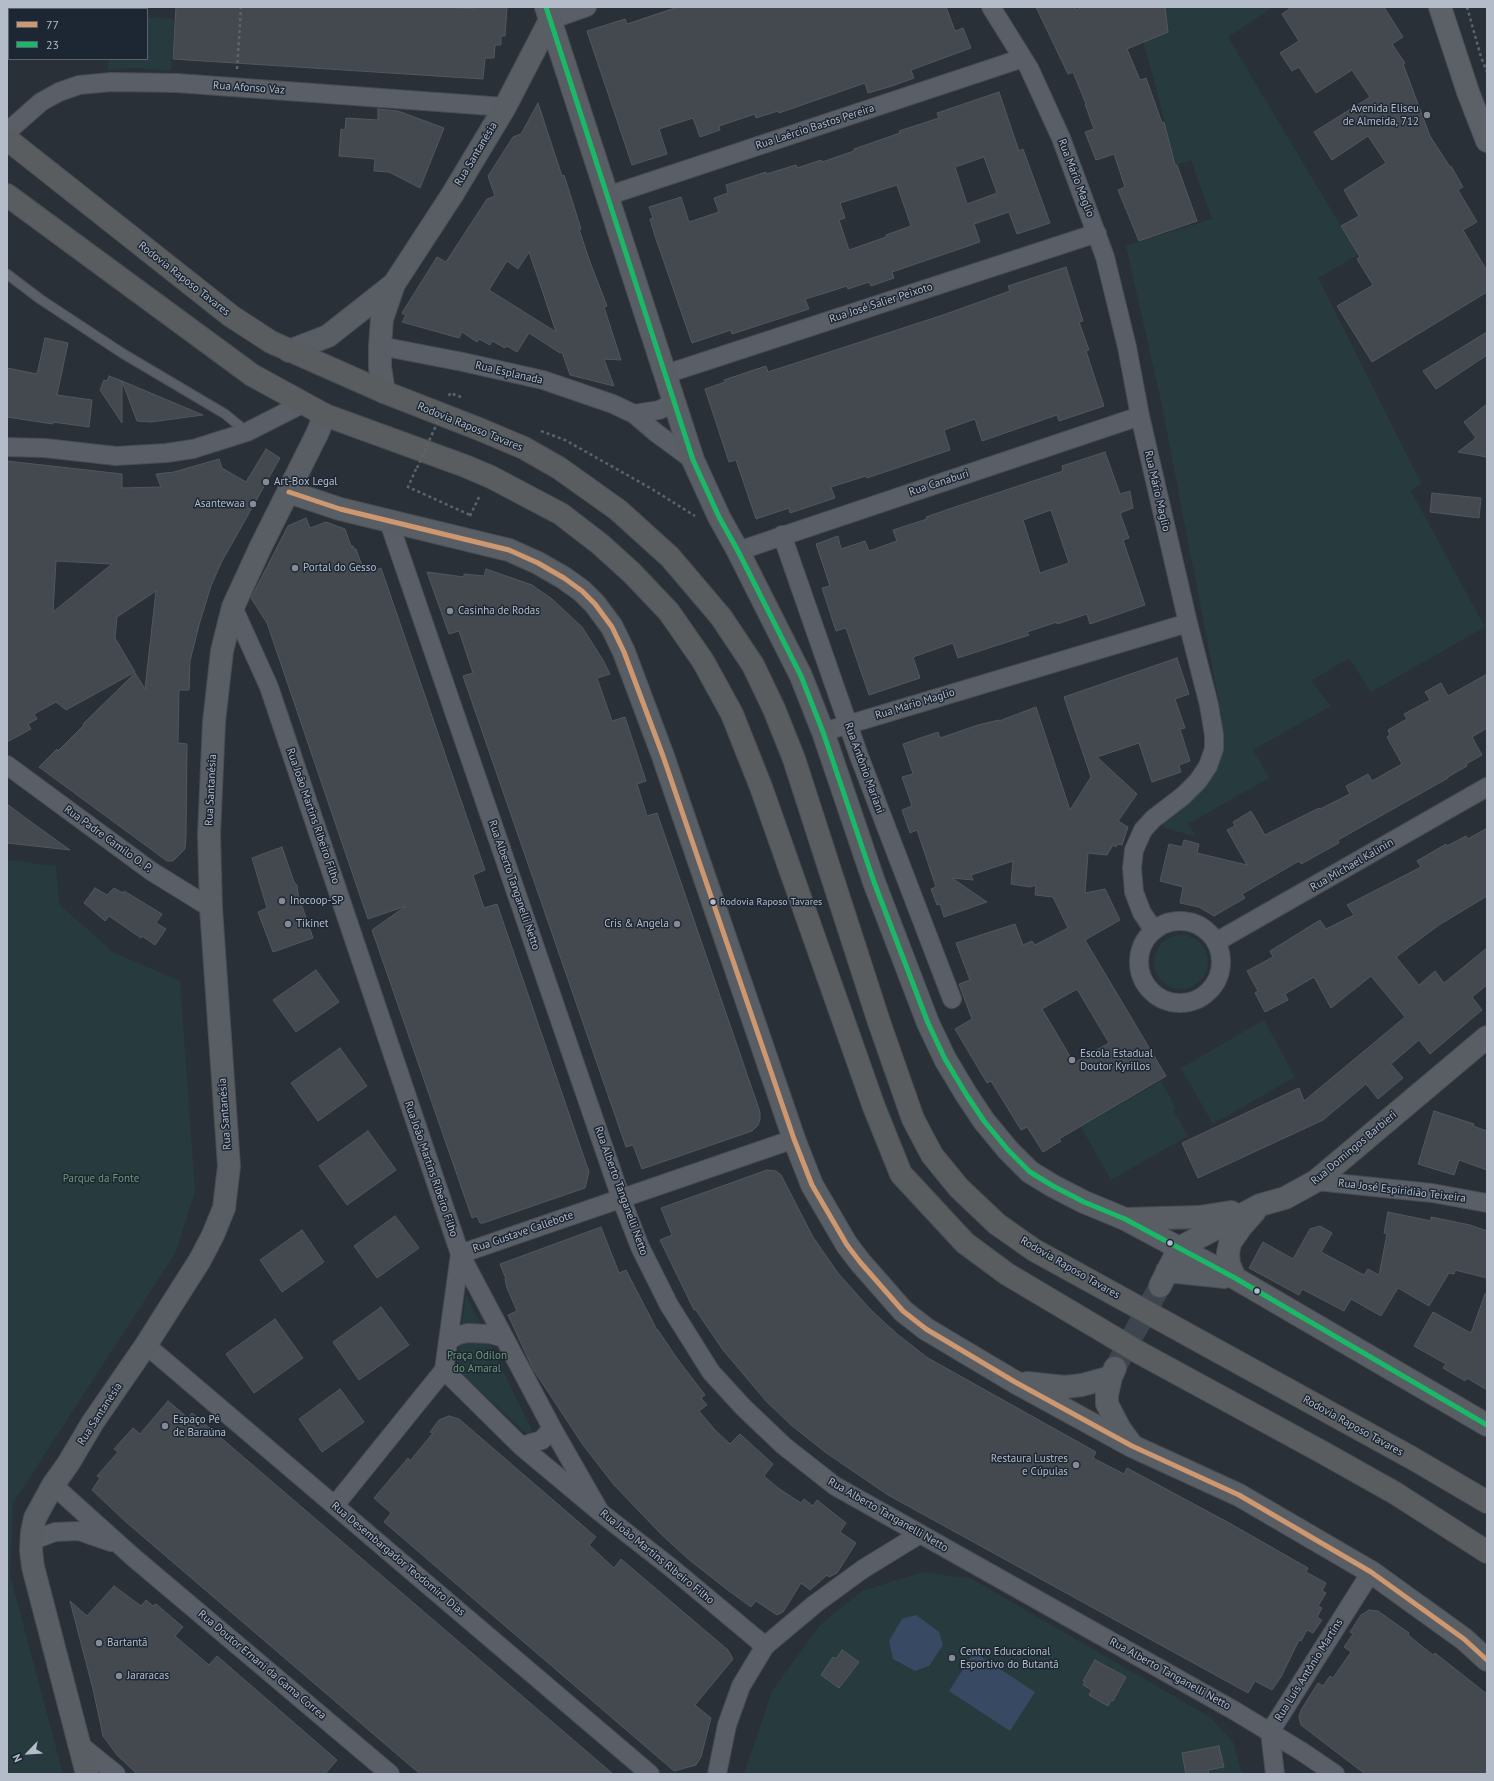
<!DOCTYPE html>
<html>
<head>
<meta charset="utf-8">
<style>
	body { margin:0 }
	#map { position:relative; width:1494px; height:1781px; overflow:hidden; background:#2a3038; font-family:"PT Sans",sans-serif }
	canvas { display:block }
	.frame { position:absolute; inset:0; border:8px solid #b4bcc9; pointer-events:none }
	.legend { position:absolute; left:8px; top:8px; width:140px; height:52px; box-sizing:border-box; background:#1d2633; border:1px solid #59626f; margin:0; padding:5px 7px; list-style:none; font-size:12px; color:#b4bcc9 }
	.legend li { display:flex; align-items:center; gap:8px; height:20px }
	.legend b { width:20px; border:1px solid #59626f }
	.north { position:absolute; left:8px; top:1733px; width:40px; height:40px; -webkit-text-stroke:3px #1d2633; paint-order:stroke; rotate:245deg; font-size:11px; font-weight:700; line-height:16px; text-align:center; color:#b4bcc9 }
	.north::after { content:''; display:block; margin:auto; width:14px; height:18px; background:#b4bcc9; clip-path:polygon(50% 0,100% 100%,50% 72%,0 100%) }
</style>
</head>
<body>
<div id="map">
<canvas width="1494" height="1781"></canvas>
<div class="frame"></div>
<ul class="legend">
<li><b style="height:5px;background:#cd976f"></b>77</li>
<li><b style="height:5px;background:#1ab867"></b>23</li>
</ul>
<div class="north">N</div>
</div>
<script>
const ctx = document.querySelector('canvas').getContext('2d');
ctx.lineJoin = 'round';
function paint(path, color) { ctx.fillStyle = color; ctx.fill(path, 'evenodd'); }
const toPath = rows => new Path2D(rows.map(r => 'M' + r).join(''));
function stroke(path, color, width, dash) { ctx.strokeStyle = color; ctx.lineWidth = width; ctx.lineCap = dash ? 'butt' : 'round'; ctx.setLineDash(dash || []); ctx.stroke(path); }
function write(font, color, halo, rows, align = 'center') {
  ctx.font = font + ' "PT Sans",sans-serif'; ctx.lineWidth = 3; ctx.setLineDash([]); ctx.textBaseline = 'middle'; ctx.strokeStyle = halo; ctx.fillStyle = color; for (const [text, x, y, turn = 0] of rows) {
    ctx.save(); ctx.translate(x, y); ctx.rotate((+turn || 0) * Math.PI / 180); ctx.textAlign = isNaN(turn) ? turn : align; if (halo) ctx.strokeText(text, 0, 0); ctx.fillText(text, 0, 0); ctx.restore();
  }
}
const green = toPath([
	[1165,7,1273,7,1228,37,1358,255,1318,278,1421,483,1411,491,1485,627,1371,692,1349,658,1311,681,1331,706,1253,750,1269,778,1188,824,1196,837,1162,827,1166,820,1203,785,1221,755,1222,717,1160,396,1126,246,1212,219,1191,160,1175,165,1153,76,1143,42],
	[147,17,174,19,171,71,133,68,108,70,109,59,147,59],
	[7,860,56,866,59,904,114,953,180,981,195,1191,176,1252,13,1503,10,1575,63,1774,7,1774],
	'1154 962a27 27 0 1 1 54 0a27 27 0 1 1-54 0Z',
	[1264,1020,1295,1077,1213,1124,1181,1068],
	[1161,1081,1176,1108,1173,1110,1188,1136,1111,1180,1081,1127],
	[466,1294,539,1445,456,1369],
	[923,1572,972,1579,1210,1717,1233,1742,1242,1774,744,1774,772,1691,821,1624,862,1591]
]);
const water = toPath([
	[916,1615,939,1632,943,1645,929,1666,915,1671,893,1659,889,1641,902,1619],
	[974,1652,1035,1692,1010,1731,949,1691]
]);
const building = toPath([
	[176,7,447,7,476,9,476,7,507,7,505,36,501,36,501,45,495,45,494,58,485,58,483,79,173,59,176,7],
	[678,7,946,7,955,31,963,28,971,48,911,70,914,78,892,86,868,93,865,83,779,113,778,111,756,118,755,114,719,126,720,130,700,137,693,118,659,129,667,154,632,165,587,31,625,19,627,24,678,7],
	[1036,7,1075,7,1076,10,1082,7,1165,7,1168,32,1127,49,1140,80,1146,78,1162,123,1164,122,1175,165,1177,165,1197,221,1139,241,1118,190,1125,187,1114,154,1096,160,1085,132,1094,129,1085,104,1086,104,1073,72,1068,74,1036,7],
	[1292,7,1384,7,1403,37,1392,44,1405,63,1403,64,1430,136,1450,167,1451,166,1463,187,1458,190,1477,222,1463,230,1487,271,1487,292,1372,362,1337,306,1373,285,1357,259,1360,257,1341,226,1359,216,1344,190,1386,163,1368,136,1332,160,1314,132,1370,97,1352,70,1316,93,1299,67,1292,71,1280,53,1299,41,1282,14,1292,7],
	[999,92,1019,151,1023,149,1050,223,1017,234,1009,212,974,224,980,242,892,272,894,278,871,286,869,282,848,289,847,286,822,294,805,299,809,309,732,334,731,330,692,343,655,236,650,219,653,218,649,207,681,197,689,222,719,212,714,198,728,193,726,185,766,172,766,174,796,165,797,168,821,160,822,162,854,151,854,149,900,133,899,131,939,118,937,113,999,92],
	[984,157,997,193,967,204,955,167,984,157],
	[897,185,911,226,886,235,886,237,849,250,839,220,845,218,840,203,897,185],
	[538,103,562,176,564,175,572,200,581,229,579,229,590,262,607,306,604,307,621,360,604,359,614,386,570,375,562,352,560,353,529,333,517,352,507,346,505,348,492,341,490,345,479,339,477,342,462,332,459,338,402,322,406,315,402,313,437,257,446,262,487,199,495,196,488,176,513,137,521,134,538,103],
	[529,252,540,284,556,332,489,290,507,261,518,269,529,252],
	[378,109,398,111,444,128,420,188,389,172,374,171,375,159,339,156,341,129,345,130,346,118,378,120,378,109],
	[1066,267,1083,321,1079,322,1089,350,1086,351,1104,406,1059,421,1057,415,982,441,975,419,944,430,950,450,867,478,866,476,831,487,835,498,790,513,789,508,756,519,736,460,729,462,705,389,725,382,724,380,766,366,768,372,943,315,1010,291,1008,286,1066,267],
	[1487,332,1487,355,1436,389,1423,371,1487,332],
	[45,338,68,343,57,395,92,400,89,427,53,422,53,424,7,417,7,368,37,374,45,338],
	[109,376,122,381,122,423,100,390,104,380,107,381,109,376],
	[122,381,203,415,151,422,137,421,122,381],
	[1487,404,1487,457,1458,452,1476,438,1464,422,1487,404],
	[266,449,280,458,221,563,211,586,199,625,190,661,189,690,179,690,178,743,187,744,186,836,185,849,173,861,167,861,39,767,57,749,58,751,84,725,83,724,135,673,145,689,156,591,117,617,115,638,135,672,66,710,56,702,34,714,37,719,28,724,31,729,7,742,7,461,122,474,122,488,161,487,156,474,174,472,219,459,222,468,246,482,266,449],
	[56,561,112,564,53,612,56,561],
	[1105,452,1120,494,1130,491,1133,508,1120,513,1129,538,1123,540,1145,605,1090,624,1087,614,1057,624,1057,622,1027,632,1029,635,958,658,953,643,913,657,920,678,869,695,846,628,836,631,822,588,830,586,816,544,838,536,841,549,865,541,869,551,897,541,893,530,927,519,926,517,955,507,1063,471,1062,466,1105,452],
	[1051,510,1069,563,1040,573,1023,520,1051,510],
	[1432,493,1481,498,1479,518,1430,512,1432,493],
	[306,518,310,528,326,522,345,529,351,546,353,546,354,549,356,549,365,574,381,568,485,870,473,875,484,908,497,904,589,1172,585,1188,483,1223,480,1223,477,1216,472,1218,372,930,406,906,368,919,267,623,251,598,288,526,306,518],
	[486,569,532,585,552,599,582,627,603,660,610,674,597,678,612,721,625,717,646,781,637,784,647,816,657,813,760,1112,760,1119,758,1125,752,1131,642,1169,633,1145,626,1147,463,676,473,673,459,631,449,634,427,572,464,577,464,574,484,576,486,569],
	[1177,658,1189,694,1175,699,1185,728,1180,729,1190,761,1179,765,1181,772,1152,782,1139,743,1097,757,1137,794,1118,821,1128,827,1122,845,1117,844,1116,847,1113,845,1107,855,1088,853,1085,893,1105,889,1120,920,1085,940,1166,1076,1059,1139,1061,1141,1043,1152,1027,1127,1021,1130,991,1081,987,1083,955,1029,972,1019,959,984,970,980,956,943,1015,924,1023,945,1032,941,1035,945,1068,928,1053,897,1035,895,1036,885,1030,887,1011,884,1013,861,971,875,973,880,952,878,987,902,944,917,940,904,937,905,931,889,936,887,917,830,910,833,902,810,912,806,902,777,913,774,903,744,938,732,940,738,978,725,999,720,999,721,1036,707,1070,810,1091,777,1064,697,1177,658],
	[1077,989,1109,1043,1074,1063,1042,1009,1077,989],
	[1487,674,1487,728,1472,737,1482,755,1466,764,1467,766,1448,777,1448,778,1338,840,1339,843,1301,864,1299,861,1242,894,1245,898,1214,916,1199,907,1180,903,1183,887,1160,881,1169,844,1182,847,1184,840,1199,844,1197,853,1247,865,1227,830,1235,826,1233,822,1251,811,1265,835,1319,808,1320,809,1350,794,1346,786,1368,774,1372,781,1402,764,1387,737,1390,735,1388,730,1407,719,1404,714,1430,700,1425,692,1441,683,1448,696,1487,674],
	[7,804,27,819,70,850,7,843,7,804],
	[1487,828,1487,896,1439,925,1396,957,1419,985,1435,971,1444,983,1487,948,1487,985,1472,997,1482,1010,1430,1054,1419,1040,1391,1064,1403,1078,1378,1099,1366,1084,1323,1120,1198,1178,1182,1143,1299,1088,1304,1101,1405,1017,1371,976,1331,1008,1314,977,1285,994,1288,1000,1265,1012,1255,993,1258,991,1247,971,1273,957,1270,951,1320,920,1326,929,1354,915,1347,905,1421,867,1417,861,1446,844,1447,846,1466,836,1468,839,1487,828],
	[282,847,294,882,297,885,298,894,313,938,273,952,258,912,267,908,252,858,282,847],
	[95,888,107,895,114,888,123,893,124,891,162,914,156,923,166,929,155,945,142,936,141,938,109,916,105,921,84,903,95,888],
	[316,970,339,1002,296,1032,273,1000,316,970],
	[340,1048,367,1086,318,1121,291,1083,340,1048],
	[1434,1111,1474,1124,1473,1126,1487,1131,1487,1170,1459,1160,1454,1175,1418,1164,1434,1111],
	[368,1131,396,1170,347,1205,319,1166,368,1131],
	[767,1170,776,1171,781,1175,813,1237,838,1273,871,1310,897,1334,928,1358,1096,1452,1093,1458,1124,1474,1127,1468,1231,1524,1308,1568,1306,1572,1326,1583,1322,1591,1326,1593,1318,1606,1322,1608,1317,1617,1322,1620,1313,1633,1307,1630,1301,1641,1299,1640,1281,1677,1272,1690,1255,1681,1248,1693,888,1495,825,1452,791,1425,766,1401,723,1350,695,1309,694,1310,660,1240,672,1235,661,1208,767,1170],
	[1388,1212,1431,1221,1431,1217,1470,1225,1487,1231,1487,1278,1455,1270,1454,1274,1449,1273,1429,1306,1398,1288,1381,1316,1351,1299,1344,1311,1302,1289,1299,1295,1249,1268,1263,1242,1293,1259,1310,1229,1320,1226,1332,1233,1321,1252,1364,1275,1368,1269,1379,1275,1387,1234,1384,1233,1388,1212],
	[395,1216,419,1248,377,1278,354,1246,395,1216],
	[601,1227,619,1273,626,1270,657,1330,658,1330,676,1357,705,1395,701,1398,707,1405,699,1411,715,1430,730,1444,740,1434,773,1464,764,1476,778,1488,801,1503,804,1499,813,1506,817,1500,846,1523,840,1532,856,1543,837,1573,829,1577,827,1575,810,1590,801,1583,783,1612,777,1615,756,1601,751,1607,729,1591,687,1558,661,1534,614,1485,583,1445,533,1369,508,1315,517,1311,507,1288,505,1279,506,1279,500,1264,601,1227],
	[302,1230,324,1262,282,1292,260,1260,302,1230],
	[1485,1294,1487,1294,1487,1390,1467,1378,1465,1381,1443,1368,1446,1364,1414,1346,1433,1312,1471,1333,1485,1294],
	[381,1307,409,1345,359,1380,333,1342,381,1307],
	[275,1319,303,1358,254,1393,226,1354,275,1319],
	[340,1389,364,1422,322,1452,299,1419,340,1389],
	[168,1401,188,1418,192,1413,613,1774,420,1774,126,1522,92,1490,100,1478,97,1476,118,1452,114,1449,133,1428,140,1434,168,1401],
	[449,1416,459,1419,596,1537,589,1545,614,1568,621,1559,728,1650,733,1659,695,1705,711,1718,701,1757,696,1765,674,1771,384,1522,391,1513,374,1498,408,1458,410,1461,433,1433,430,1432,439,1420,449,1416],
	[114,1586,141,1606,146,1600,153,1606,156,1604,183,1627,175,1636,209,1665,217,1656,337,1760,325,1774,137,1774,117,1755,103,1736,93,1689,70,1601,87,1616,114,1586],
	[1369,1610,1378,1611,1409,1633,1408,1635,1433,1655,1435,1653,1487,1694,1487,1774,1365,1774,1301,1725,1299,1717,1301,1710,1318,1683,1323,1686,1330,1676,1333,1678,1351,1652,1344,1647,1353,1634,1350,1632,1361,1615,1369,1610],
	[842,1650,859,1662,839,1688,821,1675,833,1657,836,1659,842,1650],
	[1095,1660,1126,1677,1113,1701,1111,1700,1108,1706,1089,1695,1092,1690,1083,1685,1085,1682,1083,1681,1095,1660],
	[1219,1746,1224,1767,1208,1770,1209,1774,1186,1774,1182,1753,1219,1746]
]);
const secondaryTunnel = toPath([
	[1115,1368,1160,1286]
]);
const path = toPath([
	[1467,7,1481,57,1487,72],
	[237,69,241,7],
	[449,396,450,393,461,397],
	[541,431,565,440,652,489,695,516],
	[416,469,408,487,470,515],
	[470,516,480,495]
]);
const lane = toPath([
	[7,274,40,299,122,353,225,414,247,432]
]);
const street = toPath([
	[550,20,587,7],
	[7,132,41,102,59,92,79,85,111,82,177,83,505,107],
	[607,196,1023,58],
	[380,346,463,362,543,380,613,404,634,414,655,432,693,460],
	[666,374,1097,233],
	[634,414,659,410,674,403],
	[7,447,45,448,116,456,166,453,193,449,247,432,302,404],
	[389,522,621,1198,640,1247,669,1305,711,1372,743,1407,784,1446,835,1486,1235,1711,1301,1751,1335,1774],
	[782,535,859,756,952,999],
	[738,551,1140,416],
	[233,607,269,687,460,1254,552,1428,600,1512],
	[823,732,1188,623,1140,416,1127,347,1105,257,1061,138,1029,68,991,7],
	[7,765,151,871,211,908],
	'1139 962a41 41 0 1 1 82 0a41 41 0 1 1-82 0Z',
	[1153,929,1142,913,1134,892,1132,868,1134,850,1143,830,1153,819,1183,796,1198,781,1208,766,1214,749,1214,735,1209,705,1188,623],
	[1216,942,1487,787],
	[1316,1181,1432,1193,1487,1203],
	[460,1254,794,1139],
	[448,1341,458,1335,468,1333,490,1334,504,1338],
	[146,1345,650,1774],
	[444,1370,521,1446,600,1512,669,1566,765,1646],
	[521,1446,542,1440,552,1428],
	[53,1485,133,1557,390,1774],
	[335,1505,444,1370,460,1254],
	[31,1541,55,1532,79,1531,111,1542],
	[80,1745,116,1774],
	[717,1774,727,1725,741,1686,765,1646,815,1604,863,1569,920,1534],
	[1275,1774,1270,1732,1371,1572]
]);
const secondary = toPath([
	[546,7,693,460,719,517,738,551,801,676,823,732,874,882,928,1023,945,1059,966,1094,984,1121,1008,1150,1030,1172,1053,1186,1084,1202,1125,1219,1235,1278,1487,1425],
	[289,351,328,336,394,284],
	[384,392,380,367,380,346,382,319,394,284,452,195,505,107,550,20],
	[289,492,340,509,509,550,538,563,564,578,582,591,595,604,612,627,624,652,663,756,794,1139,812,1185,847,1245,860,1262,903,1311,926,1329,1015,1382,1132,1446,1239,1495,1371,1572,1464,1639,1487,1660],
	[1126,1219,1199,1217,1231,1212],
	[1167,1271,1225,1277],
	[1235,1278,1229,1264,1228,1253,1230,1243,1241,1227,1255,1211],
	[1160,1286,1179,1248,1260,1205,1285,1198,1316,1181,1487,1037],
	[1115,1368,1111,1377,1107,1395,1107,1404,1120,1429,1131,1444],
	[1027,1383,1065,1387,1082,1385,1111,1377],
	[87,1774,33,1567,31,1550,32,1532,35,1518,53,1485,68,1464,93,1422,146,1345,200,1260,213,1235,224,1208,229,1166,211,908,209,834,214,722,222,651,233,607,261,546,317,434,325,415]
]);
const primary = toPath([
	[1440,7,1468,92,1487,141]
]);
const highway = toPath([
	[7,139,231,316,271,342,384,392,479,429,524,448,559,468,618,510,670,557,721,617,753,665,774,709,794,759,879,1022,913,1119,932,1155,959,1188,997,1224,1034,1250,1412,1458,1487,1502],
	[7,195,252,375,325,415,465,466,491,477,561,514,600,544,632,573,669,612,703,661,732,714,761,787,874,1107,901,1174,965,1243,1007,1274,1140,1353,1322,1452,1395,1493,1487,1552]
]);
const pathBridge = toPath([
	[417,468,446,403]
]);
const bus1 = toPath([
	[289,492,340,509,509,550,538,563,564,578,582,591,595,604,612,627,624,652,663,756,794,1139,812,1185,847,1245,860,1262,903,1311,926,1329,1015,1382,1132,1446,1239,1495,1371,1572,1464,1639,1487,1660]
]);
const bus2 = toPath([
	[546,7,693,460,719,517,738,551,801,676,823,732,874,882,928,1023,945,1059,966,1094,984,1121,1008,1150,1030,1172,1053,1186,1084,1202,1125,1219,1235,1278,1487,1425]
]);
const markers = [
	[1427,115,4,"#848b96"],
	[266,482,4,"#848b96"],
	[253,504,4,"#848b96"],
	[295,568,4,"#848b96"],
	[450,611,4,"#848b96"],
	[282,901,4,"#848b96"],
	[713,902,3.5,"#b4bcc9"],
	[288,924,4,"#848b96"],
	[677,924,4,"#848b96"],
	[1072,1060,4,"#848b96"],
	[1170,1243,3.5,"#b4bcc9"],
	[1257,1291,3.5,"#b4bcc9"],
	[165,1426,4,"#848b96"],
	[1076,1465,4,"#848b96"],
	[99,1643,4,"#848b96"],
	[952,1658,4,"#848b96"],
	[119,1676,4,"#848b96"]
];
const busNames = [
	["Rodovia Raposo Tavares",720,902]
];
const streetNames = [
	["Rua Afonso Vaz",249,88,4],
	["Rua Laércio Bastos Pereira",815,127,-18],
	["Rua Santanésia",476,154,-59],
	["Rua Mário Maglio",1076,178,69],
	["Rodovia Raposo Tavares",184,279,38],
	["Rua José Salier Peixoto",881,303,-18],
	["Rua Esplanada",509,373,13],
	["Rodovia Raposo Tavares",470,427,22],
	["Rua Canaburi",939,483,-18],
	["Rua Mário Maglio",1157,491,77],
	["Rua Mário Maglio",915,704,-17],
	["Rua Antônio Mariani",864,768,70],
	["Rua Santanésia",211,790,-87],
	["Rua João Martins Ribeiro Filho",313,816,71],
	["Rua Padre Camilo O. P.",108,839,36],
	["Rua Michael Kalinin",1352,865,-30],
	["Rua Alberto Tanganelli Netto",514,885,71],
	["Rua Santanésia",225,1114,-94],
	["Rua Domingos Barbieri",1354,1148,-40],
	["Rua João Martins Ribeiro Filho",431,1169,71],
	["Rua Alberto Tanganelli Netto",621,1191,70],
	["Rua José Espiridião Teixeira",1402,1191,7],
	["Rua Gustave Callebote",523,1232,-19],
	["Rodovia Raposo Tavares",1070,1268,30],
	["Rua Santanésia",100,1414,-57],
	["Rodovia Raposo Tavares",1353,1426,29],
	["Rua Alberto Tanganelli Netto",888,1515,30],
	["Rua João Martins Ribeiro Filho",657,1557,39],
	["Rua Desembargador Teodomiro Dias",398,1559,40],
	["Rua Doutor Ernani da Gama Correa",262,1665,40],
	["Rua Luís Antônio Martins",1309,1670,-58],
	["Rua Alberto Tanganelli Netto",1170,1674,29]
];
const poiNames = [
	["Avenida Eliseu",1419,109,"right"],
	["de Almeida, 712",1419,122,"right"],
	["Art-Box Legal",274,482],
	["Asantewaa",245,504,"right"],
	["Portal do Gesso",303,568],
	["Casinha de Rodas",458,611],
	["Inocoop-SP",290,901],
	["Tikinet",296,924],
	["Cris & Angela",669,924,"right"],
	["Escola Estadual",1080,1054],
	["Doutor Kyrillos",1080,1067],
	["Espaço Pé",173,1420],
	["de Baraúna",173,1433],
	["Restaura Lustres",1068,1459,"right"],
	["e Cúpulas",1068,1472,"right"],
	["Bartantã",107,1643],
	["Centro Educacional",960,1652],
	["Esportivo do Butantã",960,1665],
	["Jararacas",127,1676]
];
const parkNames = [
	["Parque da Fonte",101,1179],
	["Praça Odilon",477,1356],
	["do Amaral",477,1369]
];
paint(green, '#273a3e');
paint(water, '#384963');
paint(building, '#444950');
stroke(building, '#52575f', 1);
stroke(secondaryTunnel, '#3f454e', 22, [22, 11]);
stroke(lane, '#484c53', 11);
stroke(street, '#484c53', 20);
stroke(secondary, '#484c53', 24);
stroke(primary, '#484c55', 24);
stroke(highway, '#474c53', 24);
stroke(path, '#5d636a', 2.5, [3, 3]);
stroke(lane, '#5a5e66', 9);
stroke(street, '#5a5e66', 18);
stroke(secondary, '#595d64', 22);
stroke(primary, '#5c6168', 22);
stroke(highway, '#5a5d60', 22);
stroke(pathBridge, '#5d636a', 2.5, [3, 3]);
stroke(bus1, '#cd976f', 5);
stroke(bus2, '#1ab867', 5);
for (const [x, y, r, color] of markers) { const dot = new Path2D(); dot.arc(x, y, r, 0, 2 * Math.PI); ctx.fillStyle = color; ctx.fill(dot); stroke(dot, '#1d2633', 1.5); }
write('10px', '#b4bcc9', '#1d2633', busNames, 'left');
write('11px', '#b4bcc9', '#1d2633', streetNames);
write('11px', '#b4bcc9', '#1d2633', poiNames, 'left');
write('11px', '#6b9a76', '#1d2633', parkNames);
</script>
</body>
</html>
